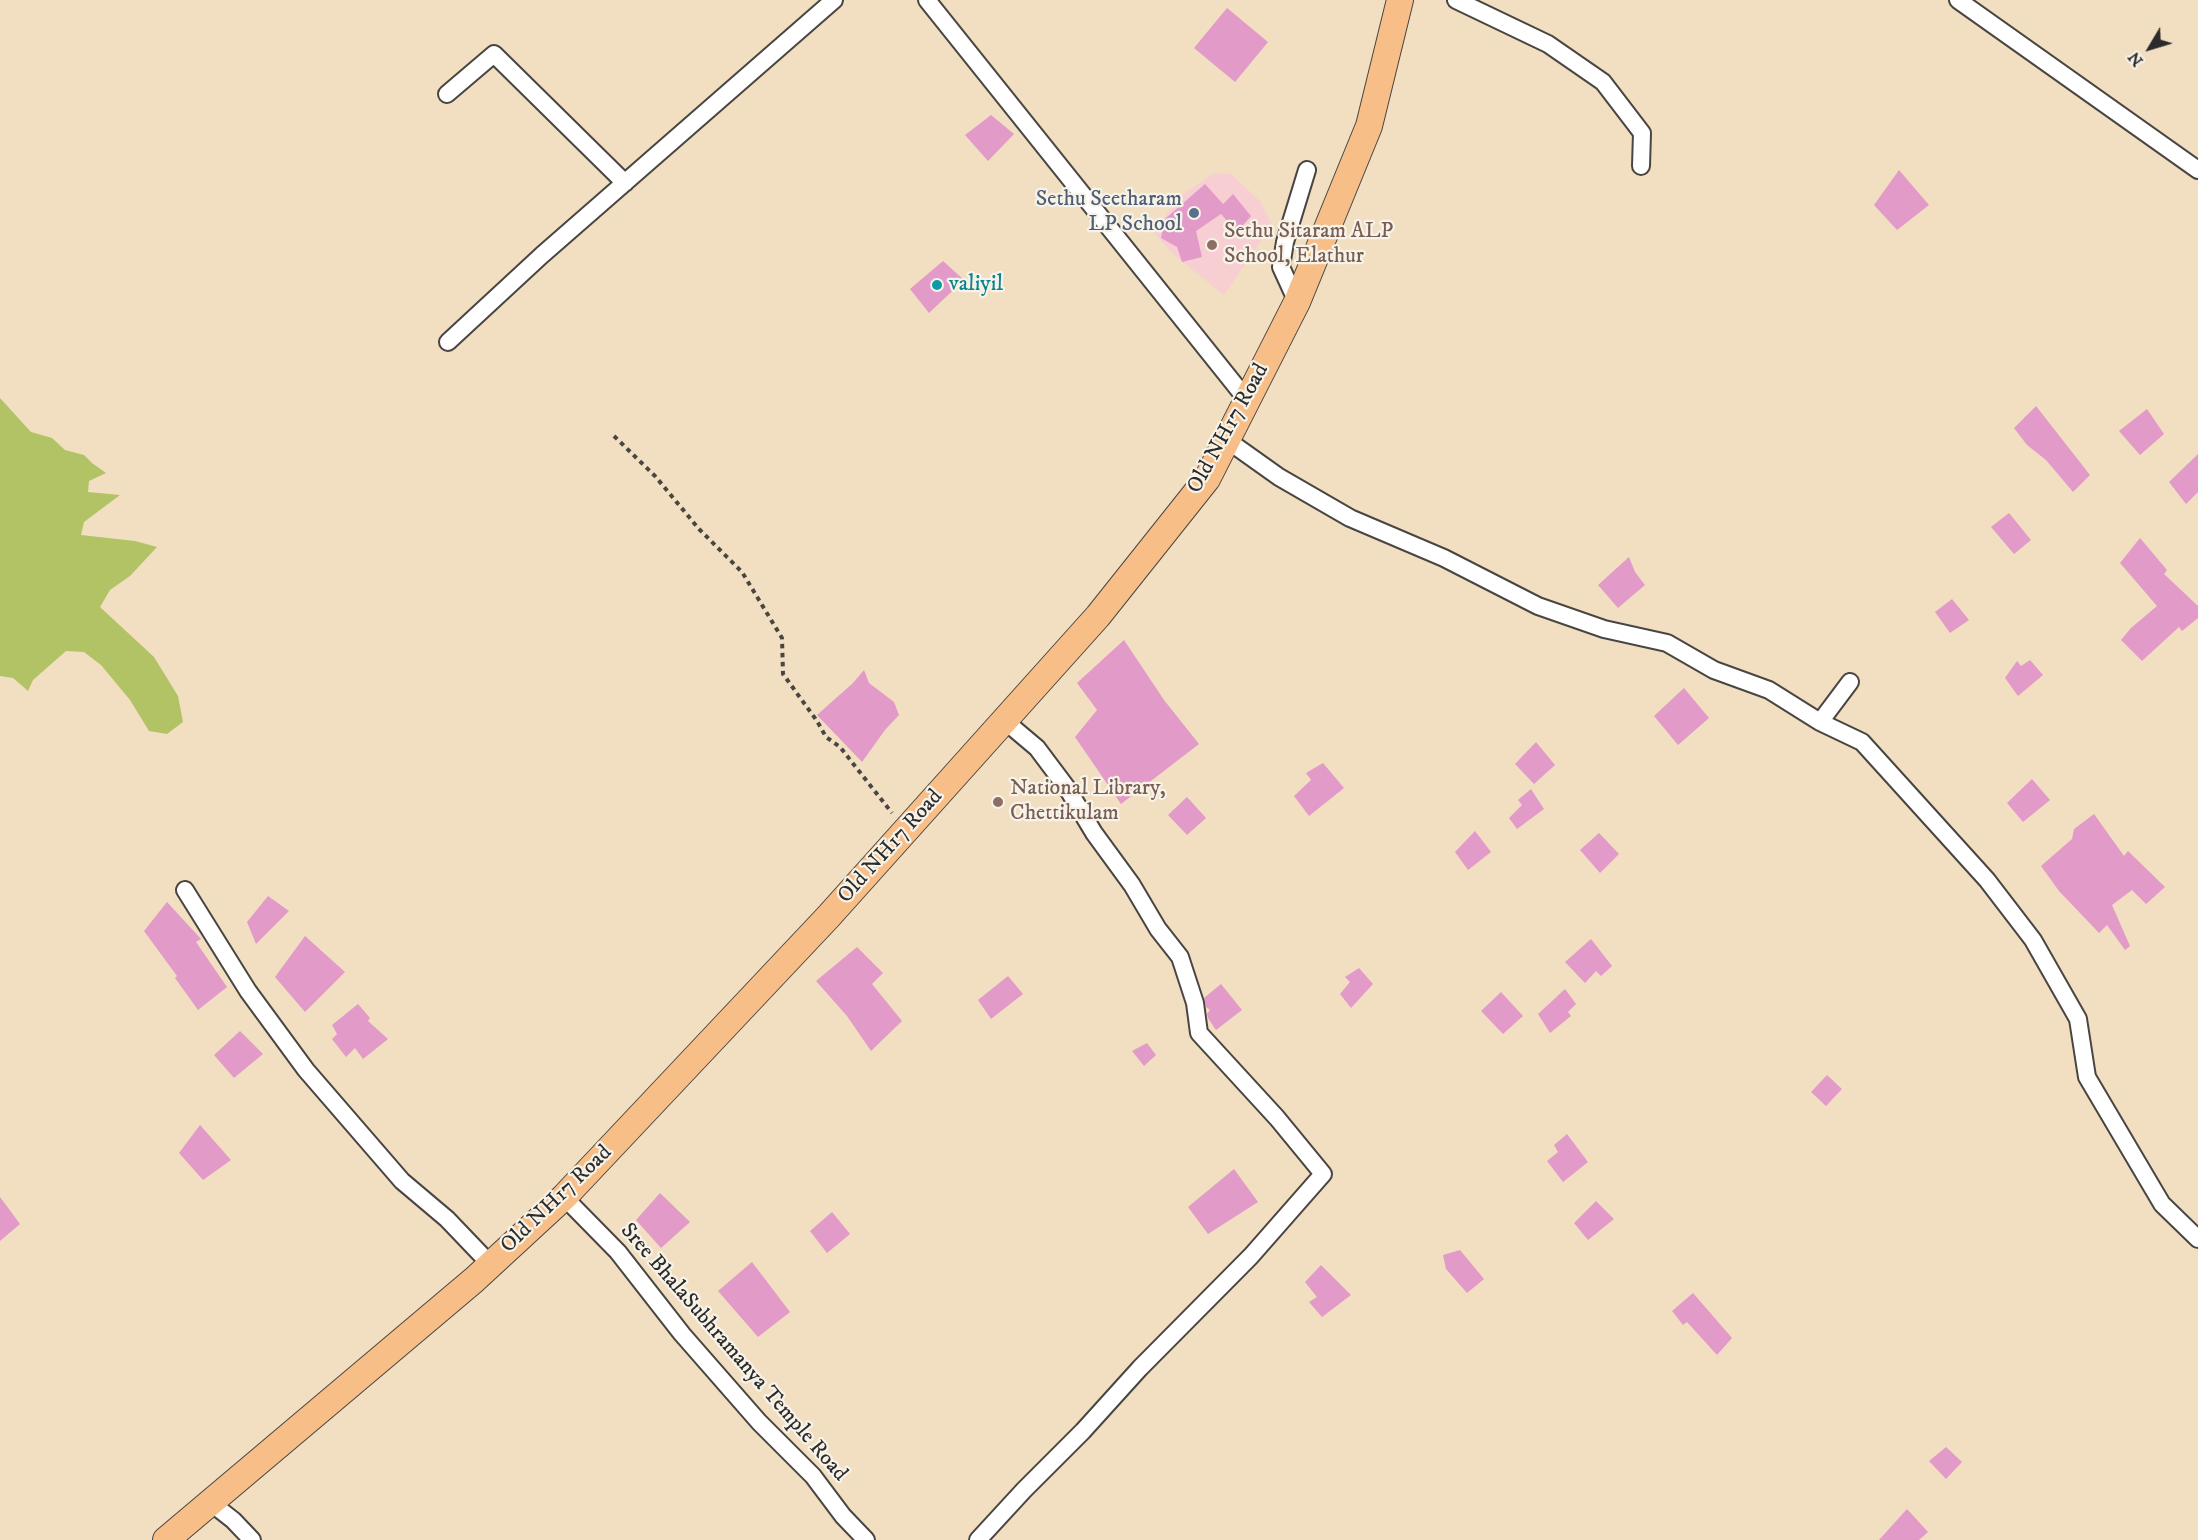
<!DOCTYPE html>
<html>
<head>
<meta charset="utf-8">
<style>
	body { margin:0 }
	#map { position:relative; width:2198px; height:1540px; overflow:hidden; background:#f2dec1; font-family:"IM FELL DW Pica",serif }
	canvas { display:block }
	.north { position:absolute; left:2120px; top:18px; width:60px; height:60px; -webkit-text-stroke:4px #f7f3e8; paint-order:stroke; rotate:232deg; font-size:16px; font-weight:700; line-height:24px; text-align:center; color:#2b2b2b }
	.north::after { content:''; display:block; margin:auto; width:21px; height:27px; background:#2b2b2b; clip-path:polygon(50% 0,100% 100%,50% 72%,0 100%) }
</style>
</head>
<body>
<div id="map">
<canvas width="2198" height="1540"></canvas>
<div class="north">N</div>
</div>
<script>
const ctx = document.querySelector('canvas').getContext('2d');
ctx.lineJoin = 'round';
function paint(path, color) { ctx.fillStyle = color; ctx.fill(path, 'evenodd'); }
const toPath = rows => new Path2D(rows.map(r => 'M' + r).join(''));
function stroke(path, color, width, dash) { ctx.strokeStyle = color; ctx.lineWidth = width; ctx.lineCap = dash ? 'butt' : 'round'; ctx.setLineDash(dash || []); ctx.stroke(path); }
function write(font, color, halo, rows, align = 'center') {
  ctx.font = font + ' "IM FELL DW Pica",serif'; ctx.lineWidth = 4.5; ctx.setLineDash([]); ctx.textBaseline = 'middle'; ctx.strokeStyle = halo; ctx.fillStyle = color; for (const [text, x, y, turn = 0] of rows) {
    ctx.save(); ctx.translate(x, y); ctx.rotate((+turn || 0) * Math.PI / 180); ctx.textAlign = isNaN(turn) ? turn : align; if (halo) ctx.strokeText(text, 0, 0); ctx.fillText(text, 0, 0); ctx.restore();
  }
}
const built = toPath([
	[1213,173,1231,174,1260,201,1272,225,1224,295,1175,256,1154,233,1178,198]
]);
const green = toPath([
	[0,398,31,432,52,438,65,450,84,455,92,463,106,473,89,481,88,492,120,495,84,522,81,535,135,541,157,547,130,576,110,590,100,607,154,657,178,696,183,722,167,734,149,731,130,700,101,665,84,652,66,651,33,680,28,691,13,678,0,676]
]);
const building = toPath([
	[1227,8,1268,42,1235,82,1194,48],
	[991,115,1014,134,988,161,965,135],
	[1899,170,1929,205,1897,230,1874,205],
	[1205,184,1223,204,1233,194,1251,216,1237,232,1221,214,1196,231,1202,257,1182,262,1177,247,1161,238,1165,219],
	[943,261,964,280,929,313,910,289],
	[2036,406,2090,475,2073,492,2046,460,2027,445,2014,428],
	[2147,409,2164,434,2140,455,2119,431],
	[2198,454,2198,492,2186,504,2169,482],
	[2009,513,2031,540,2014,554,1991,527],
	[2140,538,2167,570,2164,574,2198,606,2198,618,2182,631,2179,627,2142,661,2121,640,2131,628,2157,606,2120,563],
	[1629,557,1635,572,1645,585,1618,608,1598,585],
	[1952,599,1969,620,1950,633,1935,612],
	[1124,640,1164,700,1199,744,1121,804,1075,737,1097,710,1077,683],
	[2030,660,2043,675,2018,696,2005,678,2017,661,2021,666],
	[864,670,869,683,894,702,899,715,885,730,862,762,817,715,853,683],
	[1684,688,1709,718,1678,745,1654,716],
	[1536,742,1555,765,1534,784,1515,764],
	[1323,763,1344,788,1309,816,1294,796,1311,780,1306,773],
	[2032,779,2050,800,2023,822,2007,803],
	[1531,789,1544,809,1517,829,1509,818,1522,805,1518,800],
	[1187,797,1206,818,1187,835,1168,815],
	[2094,814,2124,856,2128,851,2165,887,2146,904,2132,890,2112,905,2130,946,2125,950,2107,925,2099,933,2059,891,2041,866,2072,839,2074,829],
	[1475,831,1491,852,1468,870,1455,852],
	[1599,833,1619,854,1600,873,1580,850],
	[268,896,289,911,256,944,247,922],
	[167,902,201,939,196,942,227,987,198,1010,175,978,177,976,144,931],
	[305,936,345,972,305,1012,275,977],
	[1591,939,1612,966,1601,976,1596,971,1585,983,1565,962],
	[857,947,883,973,872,984,902,1021,871,1051,847,1016,816,981],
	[1359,968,1373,984,1351,1008,1340,994,1350,982,1345,977],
	[1008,976,1023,994,991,1019,978,1000],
	[1221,984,1242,1010,1216,1030,1208,1018,1207,1014,1210,1010,1206,1007,1204,998],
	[1565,989,1576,1004,1568,1012,1571,1016,1550,1033,1538,1014],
	[1501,992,1523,1016,1503,1034,1481,1011],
	[358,1004,370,1018,368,1021,388,1039,363,1059,355,1048,346,1057,332,1039,337,1034,332,1025],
	[240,1031,263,1054,234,1078,214,1055],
	[1147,1043,1156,1055,1144,1066,1132,1051],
	[1827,1075,1842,1089,1826,1106,1811,1092],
	[200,1125,231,1160,203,1180,179,1153],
	[1567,1134,1588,1162,1563,1182,1547,1161,1558,1152,1554,1145],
	[1234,1169,1258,1202,1208,1234,1188,1207],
	[660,1193,690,1222,661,1248,636,1220],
	[0,1197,20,1224,0,1241],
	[1596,1201,1614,1219,1588,1240,1574,1223],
	[832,1212,850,1234,827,1253,810,1231],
	[1460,1250,1484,1279,1467,1293,1446,1269,1443,1255],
	[752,1262,790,1312,758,1337,718,1291],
	[1321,1265,1351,1295,1322,1317,1309,1302,1317,1297,1305,1282],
	[1693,1293,1732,1338,1717,1355,1687,1322,1683,1325,1672,1311],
	[1946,1447,1962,1462,1946,1479,1929,1461],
	[1907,1509,1928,1532,1919,1540,1879,1540]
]);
const path = toPath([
	[614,436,655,476,699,529,742,572,782,638,783,674,817,721,826,737,840,747,892,813]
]);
const street = toPath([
	[927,0,1247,400],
	[1456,0,1548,44,1603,82,1642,133,1641,166],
	[1958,0,2198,170],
	[447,94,494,54,625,183],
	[1297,302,1281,267,1285,242,1307,170],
	[448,342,542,255,834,0],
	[1227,440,1279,477,1350,518,1444,558,1538,606,1604,629,1667,643,1714,670,1769,690,1820,722,1862,742,1987,880,2033,940,2078,1019,2087,1077,2162,1204,2198,1239],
	[1820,722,1850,682],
	[185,890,248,991,306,1070,402,1181,447,1219,491,1265],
	[564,1197,618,1252,682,1334,759,1422,813,1476,843,1516,866,1540],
	[210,1502,233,1520,252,1540],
	[978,1540,1024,1490,1083,1431,1140,1368,1251,1256,1323,1174,1277,1118,1199,1033,1195,1003,1180,957,1158,929,1132,885,1094,833,1067,788,1037,748,1005,721]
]);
const primary = toPath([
	[166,1540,474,1280,564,1197,828,917,1098,616,1207,479,1297,302,1369,126,1400,0]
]);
const markers = [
	[1194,213,6,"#5c6f8a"],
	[1212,245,6,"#8d6e63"],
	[937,285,6,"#0f9aa8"],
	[998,802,6,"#8d6e63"]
];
const serviceNames = [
	["Sethu Seetharam",1182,200],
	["LP School",1182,225]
];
const educationNames = [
	["Sethu Sitaram ALP",1224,232],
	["School, Elathur",1224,257],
	["National Library,",1010,789],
	["Chettikulam",1010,814]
];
const cultureNames = [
	["valiyil",949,285]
];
const streetNames = [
	["Old NH17 Road",1229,429,-61],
	["Old NH17 Road",891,847,-48],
	["Old NH17 Road",557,1200,-44],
	["Sree BhalaSubhramanya Temple Road",733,1353,49]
];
paint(built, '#f7cfd3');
paint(green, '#b2c366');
paint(building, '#e29ac8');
stroke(street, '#494642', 20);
stroke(primary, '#494642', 28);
stroke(path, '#494642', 4, [4.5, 4.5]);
stroke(street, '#fff', 16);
stroke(primary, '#f7be88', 26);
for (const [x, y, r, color] of markers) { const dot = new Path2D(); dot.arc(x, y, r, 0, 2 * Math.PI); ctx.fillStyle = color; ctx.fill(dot); stroke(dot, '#f7f3e8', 2); }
write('22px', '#4e5e75', '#f7f3e8', serviceNames, 'right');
write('22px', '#785e54', '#f7f3e8', educationNames, 'left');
write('22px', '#0d838f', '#f7f3e8', cultureNames, 'left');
write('22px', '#2b2b2b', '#f7f3e8', streetNames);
</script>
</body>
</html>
